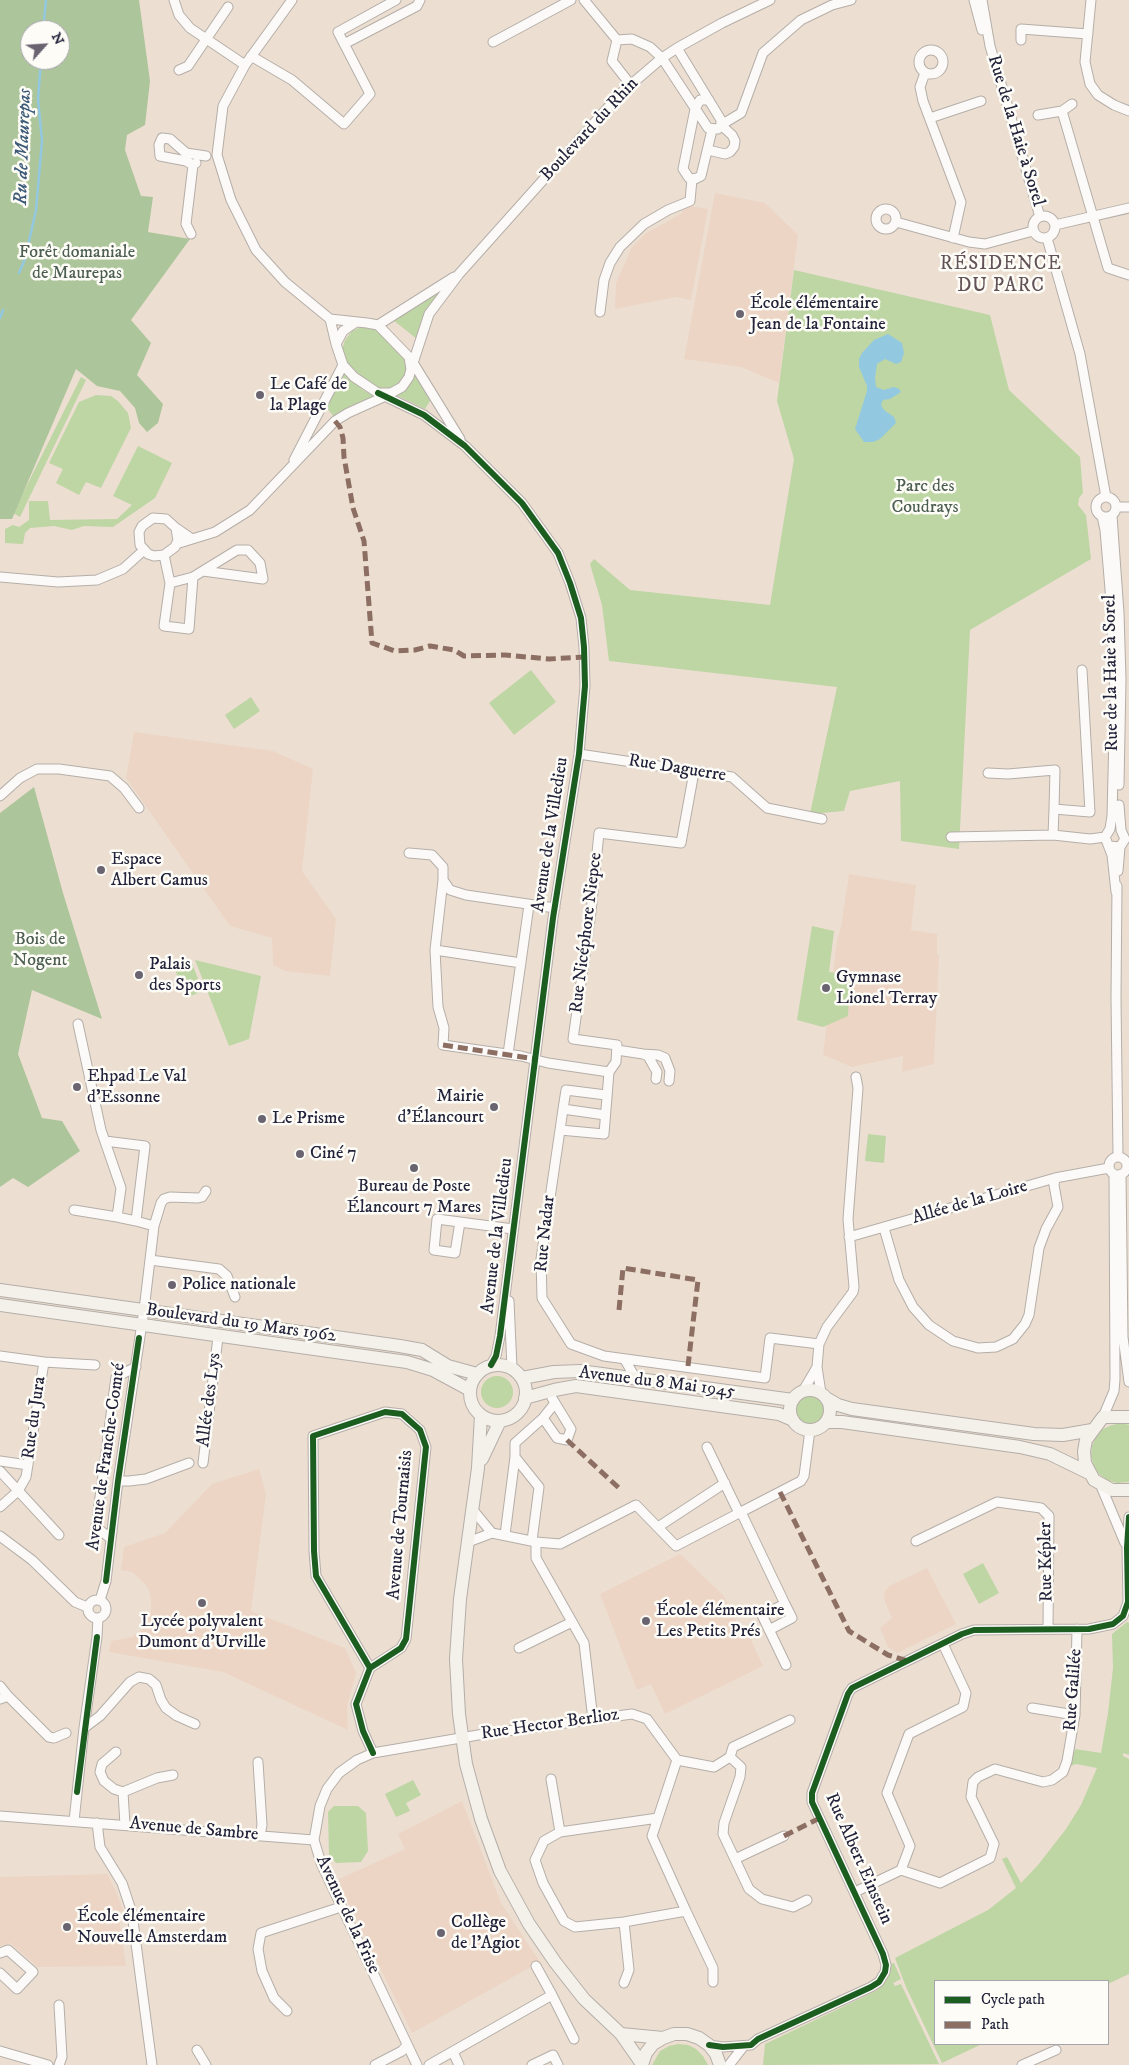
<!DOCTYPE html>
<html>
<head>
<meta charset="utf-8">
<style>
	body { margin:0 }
	#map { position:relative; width:1129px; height:2065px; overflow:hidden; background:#ecdfd2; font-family:"IM FELL DW Pica",serif }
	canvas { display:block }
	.legend { position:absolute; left:934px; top:1980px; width:175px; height:65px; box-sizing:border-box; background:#fdfcf7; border:1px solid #a5a5ac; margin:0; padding:6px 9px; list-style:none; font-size:15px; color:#22223b }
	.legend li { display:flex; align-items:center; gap:10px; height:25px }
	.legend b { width:25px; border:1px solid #a5a5ac }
	.north { position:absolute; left:20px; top:20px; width:50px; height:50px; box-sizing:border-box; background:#fdfcf7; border:1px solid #a5a5ac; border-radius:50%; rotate:64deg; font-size:14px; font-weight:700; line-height:20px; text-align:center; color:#22223b }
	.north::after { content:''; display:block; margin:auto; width:18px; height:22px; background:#696470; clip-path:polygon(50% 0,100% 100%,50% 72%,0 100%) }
</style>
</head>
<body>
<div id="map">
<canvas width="1129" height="2065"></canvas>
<ul class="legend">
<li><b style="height:6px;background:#1b5e20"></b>Cycle path</li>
<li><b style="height:6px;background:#8d6e63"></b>Path</li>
</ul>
<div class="north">N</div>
</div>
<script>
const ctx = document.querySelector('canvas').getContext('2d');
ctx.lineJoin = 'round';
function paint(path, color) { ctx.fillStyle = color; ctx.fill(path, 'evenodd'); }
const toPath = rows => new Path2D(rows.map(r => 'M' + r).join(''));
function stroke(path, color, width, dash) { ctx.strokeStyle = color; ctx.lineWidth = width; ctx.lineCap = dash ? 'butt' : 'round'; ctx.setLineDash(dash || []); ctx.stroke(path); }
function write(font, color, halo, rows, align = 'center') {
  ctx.font = font + ' "IM FELL DW Pica",serif'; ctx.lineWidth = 5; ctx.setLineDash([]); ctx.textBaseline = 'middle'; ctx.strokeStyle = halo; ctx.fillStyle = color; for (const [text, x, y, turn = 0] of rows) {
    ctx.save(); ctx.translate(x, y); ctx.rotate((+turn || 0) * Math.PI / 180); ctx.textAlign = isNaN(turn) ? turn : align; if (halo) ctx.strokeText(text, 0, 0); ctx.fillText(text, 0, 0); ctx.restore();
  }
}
const built = toPath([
	[715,193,765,203,798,235,779,383,741,367,684,359],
	[684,205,708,209,691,300,676,297,615,309,616,283,632,247,645,234,682,213],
	[134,732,273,751,313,769,302,871,336,919,330,976,285,971,273,965,272,938,230,926,126,778],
	[849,874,916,885,911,930,937,934,937,955,939,955,934,1064,902,1072,903,1056,852,1067,823,1055,837,941,841,927],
	[259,1469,266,1494,251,1611,345,1648,356,1673,347,1706,348,1730,223,1672,109,1652,111,1641,132,1637,142,1630,151,1614,151,1599,148,1588,140,1579,132,1572,121,1570,124,1547,165,1533,212,1484],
	[680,1554,723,1595,741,1630,746,1629,763,1666,665,1714,651,1684,637,1690,600,1594],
	[927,1568,956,1624,897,1653,888,1647,880,1628,892,1618,885,1602,884,1592,889,1586],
	[462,1801,501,1903,540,1962,412,2033,337,1880,405,1849,398,1834],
	[107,1874,116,1891,123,1911,118,1912,126,1966,38,1967,10,1943,0,1946,0,1877]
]);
const green = toPath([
	[794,270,990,315,1009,390,1080,457,1083,493,1079,498,1078,505,1086,515,1091,559,970,630,959,849,901,841,900,781,850,791,844,811,810,814,837,687,609,661,602,605,590,564,594,559,630,590,770,605,794,459,777,401],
	[446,287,417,339,393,320],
	[361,327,372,328,382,335,405,357,407,373,401,383,391,389,380,389,363,379,346,361,342,350,345,340,352,331],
	[344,372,363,390,374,396,334,417,326,407],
	[415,374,430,401,425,409,396,395],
	[81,377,86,380,20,517,13,513],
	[96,395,111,396,118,401,128,413,131,428,101,488,86,482,79,495,56,483,63,469,49,463,79,402],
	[138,446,172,463,155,498,113,527,84,526,72,530,54,526,30,528,25,533,23,544,5,543,5,529,13,525,19,527,29,520,29,501,48,501,50,520,117,519,132,505,113,496],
	[531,670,556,702,514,735,489,703],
	[251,697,260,711,234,729,225,715],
	[812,926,834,931,829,972,850,975,848,1016,823,1027,797,1020],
	[195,960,261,976,249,1039,229,1046],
	[191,961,203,991,186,998,174,967],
	[868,1134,886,1136,884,1163,865,1161],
	'481 1392a16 16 0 1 1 32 0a16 16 0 1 1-32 0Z',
	'796 1410a15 15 0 1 1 30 0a15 15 0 1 1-30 0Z',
	[1122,1423,1129,1425,1129,1482,1117,1483,1107,1480,1099,1474,1094,1466,1091,1456,1092,1446,1096,1437,1103,1429,1112,1425],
	[983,1563,999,1593,979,1604,963,1574],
	[1127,1622,1129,1623,1129,1755,1123,1753,1123,1756,1129,1759,1129,1974,1108,1984,1108,1981,935,1981,935,2044,982,2044,942,2063,906,1987,895,1958,988,1910,1016,1888,1002,1859,1007,1857,1021,1883,1038,1865,1066,1829,1081,1805,1097,1768,1076,1764,1070,1766,1075,1749,1101,1753,1108,1713,1113,1668,1112,1634],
	[413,1780,421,1795,406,1803,410,1811,396,1817,385,1794],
	[334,1806,358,1806,366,1813,368,1851,361,1862,336,1863,329,1855,328,1812],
	[894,1963,901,1979,893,1983,895,1986,901,1984,939,2064,763,2065,765,2044,876,1991,885,1982,890,1973,890,1964],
	[678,2044,688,2045,696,2049,703,2056,708,2065,652,2065,660,2051,669,2046]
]);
const forest = toPath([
	[0,0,139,0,150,81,145,125,127,135,125,150,141,196,153,197,148,232,190,239,131,320,151,343,137,375,163,404,158,423,147,432,139,423,135,408,120,391,97,386,76,369,12,519,0,519],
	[30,30,60,30,60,60,30,60],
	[34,787,63,893,102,1019,32,990,18,1054,42,1118,62,1121,80,1151,28,1187,13,1178,0,1187,0,813]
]);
const water = toPath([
	[888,334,902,343,904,353,901,362,896,364,885,359,877,364,875,378,876,387,884,390,894,387,899,389,901,392,890,399,883,400,881,405,884,410,894,417,896,423,880,439,873,442,864,442,855,429,867,391,867,386,859,367,859,359,862,353,874,340]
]);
const stream = toPath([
	[43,30,46,0],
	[19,273,25,259,36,210,42,141,38,99,41,60],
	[0,318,3,310]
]);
const street = toPath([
	[174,0,179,15,190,28,245,65],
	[292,0,245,65,223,106,217,155,231,200,256,250,285,282,330,319,367,323,378,325,409,357,411,369,409,377,402,387,391,393,378,393,354,377,343,365,336,344,343,331,356,322],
	[584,0,617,40],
	[974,0,982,30],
	[982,0,990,46,1040,217],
	[1091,0,1085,62,1090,84,1098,95,1114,105,1129,111],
	[617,40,632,39,650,47,662,58,708,128,718,129,721,125,721,120,677,48],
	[617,40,612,61,630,84],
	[1021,40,1021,29,1088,34],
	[493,42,571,0],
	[344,44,417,6,420,0],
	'919 62a12 12 0 1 1 24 0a12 12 0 1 1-24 0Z',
	[251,56,292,80,344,124,370,94,338,32,396,0],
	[179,70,188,66,228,7],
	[925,73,920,87,923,101,961,202,953,238],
	[709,100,700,100,695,109,683,169,689,178,695,179,701,176,712,130],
	[1062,111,1072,104],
	[1038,115,1062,111,1108,268,1129,275],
	[930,118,981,101],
	[708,150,725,154,730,152,734,147,735,141,732,135,721,125,741,113,763,53,801,20,832,5,851,0],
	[193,165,186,161,160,156,159,145,162,138,170,139,186,153,206,156],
	'876 219a10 10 0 1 1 20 0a10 10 0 1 1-20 0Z',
	'1033 227a11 11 0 1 1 22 0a11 11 0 1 1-22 0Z',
	[896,222,969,242,985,244,1033,231],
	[1055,225,1129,208],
	[191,234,186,224,193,165,196,163],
	[1047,238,1080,354,1106,497],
	[600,312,604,280,610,263,620,247,644,224,668,210,690,201,692,179],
	[330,319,336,344],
	[378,325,454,277],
	[412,361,460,439],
	[412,366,429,314,459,274,620,94,662,58,677,48,722,23,770,0],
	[378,393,424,415,465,446,522,503,558,553,570,583,581,618,584,647,585,686,579,754,553,918,500,1336,496,1356,491,1365],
	[294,460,343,365],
	'1096 507a10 10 0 1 1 20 0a10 10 0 1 1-20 0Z',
	[1116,507,1129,507],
	[1102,516,1105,530,1110,589,1115,692,1112,816,1110,829,1105,837,1112,855,1116,892],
	[1112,516,1119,613,1121,679,1119,785],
	[176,528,178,541,175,547,164,555,154,556,148,554,140,545,139,532,142,526,153,518,166,519,176,528,192,539],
	[176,544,215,532,250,510,335,421,348,413,388,395],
	[164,555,170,583,164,626,189,629,193,577,170,583],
	[0,577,58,582,97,580,123,569,144,550],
	[193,577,237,550,248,550,260,563,263,579,203,571],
	[579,754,732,777,767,808,822,819],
	[988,773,1008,774,1055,770,1054,809,1090,812,1082,670],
	[0,796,20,778,37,769,59,769,110,776,124,788,139,808],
	[1053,835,1054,809],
	[951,837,1053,835,1090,839,1105,837],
	[1110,846,1120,847,1125,839,1121,830,1119,805],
	[409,853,432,855,443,867,443,880,435,950,438,1007,444,1028,443,1045,521,1056,548,1063,609,1072],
	[1118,871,1120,847],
	[443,880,450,890,466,895,555,908],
	[1117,886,1116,998,1118,1156],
	[435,950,521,963],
	[78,1024,101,1130,121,1188,117,1217,136,1221],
	[617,1050,643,1054,648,1056,657,1072,656,1079],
	[508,1054,529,905],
	[643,1054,658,1055,665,1058,670,1071,669,1081],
	[563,1109,560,1130,604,1134,609,1072,616,1062,617,1045,573,1039,591,912,599,833,681,843,694,772],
	[605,1115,563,1109,566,1090,606,1095],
	[560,1130,541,1259,542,1298,571,1344,604,1356,765,1378,770,1338,819,1344],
	[105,1141,145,1146,136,1221,154,1226],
	'1109 1166a9 9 0 1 1 18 0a9 9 0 1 1-18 0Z',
	[1121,1174,1123,1337,1129,1382],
	[74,1210,117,1217],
	[460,1222,455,1253,434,1250,437,1219,513,1229],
	[884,1228,899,1280,913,1307,929,1325,953,1341,978,1348,996,1347,1013,1339,1025,1324,1029,1315,1039,1248,1046,1229,1058,1207,1054,1185,1055,1178],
	[849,1237,1055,1178,1109,1168],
	[150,1260,219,1269,227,1276,235,1297],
	[509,1301,512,1368],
	[0,1356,44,1362,26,1477,18,1491,0,1507],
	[630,1361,625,1360,636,1379],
	[44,1362,95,1365],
	[803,1391,817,1367],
	[821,1393,817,1367,819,1344,827,1327,853,1292,854,1287,848,1219,858,1088,856,1077],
	[1103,1417,1114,1391,1115,1379,1114,1174],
	[543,1418,557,1438,567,1440,571,1429,552,1398],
	[707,1447,739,1513],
	[0,1461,28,1465],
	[203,1463,218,1337],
	[0,1471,59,1535],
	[118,1481,129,1481,146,1479,189,1463],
	[1101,1486,1125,1543],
	[473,1510,492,1533],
	[658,1527,725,1483],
	[505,1535,515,1457],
	[0,1536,32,1560,75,1602,87,1607],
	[110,1538,96,1527,116,1377,136,1367],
	[532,1541,539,1487,515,1457,515,1443,543,1418,555,1403],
	[916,1541,997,1502,1041,1508,1049,1516,1048,1629],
	[468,1542,492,1533,536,1542,560,1544,636,1505,676,1546,741,1512],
	[536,1542,536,1558,584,1643,593,1720],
	'88 1609a9 9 0 1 1 18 0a9 9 0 1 1-18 0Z',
	[100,1600,106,1581,118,1481,144,1310,154,1226,161,1203,164,1199,170,1197,198,1198,202,1197,206,1191],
	[769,1630,792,1618,785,1604],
	[519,1648,572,1622],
	[786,1665,762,1615,785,1604,741,1512,801,1481,804,1476,810,1430],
	[370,1668,316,1576,314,1551,313,1436,385,1412,402,1414,420,1430,426,1447,406,1639,401,1648,370,1668,356,1704,363,1731,373,1753],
	[0,1686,8,1696,0,1699],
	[8,1696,49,1737,54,1738,66,1733],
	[1032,1708,1075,1715],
	[84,1728,100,1716,130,1682,139,1677,149,1679,156,1685,161,1700,166,1708,177,1716,195,1724],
	[116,1752,102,1764,100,1772,104,1781,114,1789,123,1792],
	[730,1757,741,1767,740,1777,724,1823,723,1834,749,1889,762,1899,793,1907,807,1900],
	[677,1760,714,1767,730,1757,733,1747,790,1720],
	[258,1762,262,1825,260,1836],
	[551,1779,560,1832],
	[0,1816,314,1840],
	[658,1818,560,1832,544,1841,535,1860,543,1883,564,1921,575,1927,624,1922,686,1911,652,1836,677,1760],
	[74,1821,84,1728,97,1637,98,1618],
	[97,1823,100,1847,122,1883,132,1913,152,2065],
	[125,1825,123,1792,157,1778,173,1775],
	[735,1859,784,1836],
	[901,1870,940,1883,990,1858,994,1844,971,1797,973,1782,978,1777,995,1769,1043,1782,1052,1780,1063,1772,1067,1761,1075,1715,1077,1629],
	[855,1892,901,1870,910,1846,887,1793,909,1734,963,1707,966,1693,943,1644],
	[686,1911,713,1968,713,1982],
	[624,1922,629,1970,624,1983],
	[0,1953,8,1950,33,1972,17,1989,0,1973],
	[536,1966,552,1995],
	[287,2011,274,1998,262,1971,258,1949,261,1933,341,1907],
	[709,2045,723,2047,751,2045,758,2039,871,1987,879,1982,885,1972,886,1965,883,1954,812,1802,812,1793,848,1694,852,1688,962,1634,974,1630,1089,1629,1113,1624,1123,1616,1128,1602,1127,1548,1129,1517],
	[197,2050,206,2065],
	[0,2051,48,2065],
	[453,2052,459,2065],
	[59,2065,62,2057,59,2005],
	[375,2065,402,2051,407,2045],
	[417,2065,335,1893,321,1863,314,1840,320,1806,327,1789,339,1773,357,1760,373,1753,484,1734,632,1714,647,1719,677,1760],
	[429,2065,552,1995,574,2039],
	[532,2065,553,2055,558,2065],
	[729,2065,743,2047],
	[1022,2065,1056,2050]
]);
const secondary = toPath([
	[0,1290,400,1346,422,1350,448,1366,477,1374],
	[0,1305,407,1362,433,1370,470,1390],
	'470 1393a28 28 0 1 1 56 0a28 28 0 1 1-56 0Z',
	[522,1378,554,1372,580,1371,793,1400],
	'790 1410a20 20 0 1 1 40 0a20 20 0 1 1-40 0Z',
	[525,1398,554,1390,576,1386,779,1414,793,1420],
	[826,1398,838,1405,852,1409,1034,1434,1063,1435,1092,1430],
	[481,1415,478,1468,460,1599,456,1659,459,1714,466,1764,481,1819,500,1871,529,1924,555,1962,584,1999,621,2034,642,2064],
	[1129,1417,1103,1417,1086,1440,1084,1451,1085,1463,1094,1480,1112,1490,1129,1490],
	[826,1422,842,1422,1020,1447,1050,1454,1089,1473],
	[482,1459,500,1421],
	[621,2034,663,2038],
	[642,2065,646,2053,653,2044,663,2038,674,2034,687,2034,699,2038,709,2045,716,2054,720,2065]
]);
const quiet = toPath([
	[335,421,340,427,343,438,344,457,353,508,364,541,372,643,395,651,415,650,430,646,454,650,464,656,505,655,549,659,585,657],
	[443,1045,536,1059],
	[619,1310,623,1268,698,1280,688,1366],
	[567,1440,620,1489],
	[780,1492,849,1631,888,1655,908,1661],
	[784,1836,820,1818]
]);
const cycleway = toPath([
	[378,393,424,415,465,446,522,503,558,553,570,583,581,618,584,647,585,686,579,754,553,918,500,1336,496,1356,491,1365],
	[106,1581,118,1481,139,1338],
	[370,1668,316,1576,314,1551,313,1436,385,1412,402,1414,420,1430,426,1447,406,1639,401,1648,370,1668,356,1704,363,1731,373,1753],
	[77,1792,97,1637],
	[709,2045,723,2047,751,2045,758,2039,871,1987,879,1982,885,1972,886,1965,883,1954,812,1802,812,1793,848,1694,852,1688,962,1634,974,1630,1089,1629,1113,1624,1123,1616,1128,1602,1127,1548,1129,1517]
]);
const markers = [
	[740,314,5,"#696470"],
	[260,395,5,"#696470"],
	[101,870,5,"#696470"],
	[139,975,5,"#696470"],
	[826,988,5,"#696470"],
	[77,1087,5,"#696470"],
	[494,1107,5,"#696470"],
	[262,1119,5,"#696470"],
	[300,1154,5,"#696470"],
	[414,1168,5,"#696470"],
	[172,1285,5,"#696470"],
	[202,1603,5,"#696470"],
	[646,1621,5,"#696470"],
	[67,1927,5,"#696470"],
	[441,1933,5,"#696470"]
];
const streetNames = [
	["Boulevard du Rhin",590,130,-47],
	["Rue de la Haie à Sorel",1015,131,73],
	["Rue de la Haie à Sorel",1112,673,-91],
	["Rue Daguerre",677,769,9],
	["Avenue de la Villedieu",551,835,-81],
	["Rue Nicéphore Niepce",587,933,-83],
	["Allée de la Loire",970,1203,-16],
	["Rue Nadar",546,1234,-84],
	["Avenue de la Villedieu",498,1236,-83],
	["Boulevard du 19 Mars 1962",241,1324,8],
	["Avenue du 8 Mai 1945",657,1383,7],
	["Allée des Lys",210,1400,-83],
	["Rue du Jura",35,1418,-82],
	["Avenue de Franche-Comté",107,1457,-82],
	["Avenue de Tournaisis",401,1525,-85],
	["Rue Képler",1047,1562,-91],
	["Rue Galilée",1074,1690,-86],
	["Rue Hector Berlioz",550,1725,-8],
	["Avenue de Sambre",194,1830,5],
	["Rue Albert Einstein",858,1859,66],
	["Avenue de la Frise",347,1915,65]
];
const parkNames = [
	["Forêt domaniale",77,253],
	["de Maurepas",77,274],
	["Parc des",925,487],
	["Coudrays",925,508],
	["Bois de",40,940],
	["Nogent",40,961]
];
const poiNames = [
	["École élémentaire",750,304],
	["Jean de la Fontaine",750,325],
	["Le Café de",270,385],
	["la Plage",270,406],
	["Espace",111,860],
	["Albert Camus",111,881],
	["Palais",149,965],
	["des Sports",149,986],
	["Gymnase",836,978],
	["Lionel Terray",836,999],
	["Ehpad Le Val",87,1077],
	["d'Essonne",87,1098],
	["Mairie",484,1097,"right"],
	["d'Élancourt",484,1118,"right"],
	["Le Prisme",272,1119],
	["Ciné 7",310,1154],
	["Bureau de Poste",414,1187,"center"],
	["Élancourt 7 Mares",414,1208,"center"],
	["Police nationale",182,1285],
	["École élémentaire",656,1611],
	["Les Petits Prés",656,1632],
	["Lycée polyvalent",202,1622,"center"],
	["Dumont d'Urville",202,1643,"center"],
	["École élémentaire",77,1917],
	["Nouvelle Amsterdam",77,1938],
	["Collège",451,1923],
	["de l'Agiot",451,1944]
];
const waterNames = [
	["Ru de Maurepas",24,147,-88]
];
const neighbourhoodNames = [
	["RÉSIDENCE",1001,265],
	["DU PARC",1001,287]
];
paint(built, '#ecd5c5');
paint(green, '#bed5a4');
paint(forest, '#adc59a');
paint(water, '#92c9e1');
stroke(stream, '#92c9e1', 2.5);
stroke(street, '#b5aea8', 11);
stroke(secondary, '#b5aea8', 14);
stroke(street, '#fcfaf8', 9);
stroke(secondary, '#f4f0ea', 12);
stroke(quiet, '#8d6e63', 5, [10, 5]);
stroke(cycleway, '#1b5e20', 6);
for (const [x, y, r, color] of markers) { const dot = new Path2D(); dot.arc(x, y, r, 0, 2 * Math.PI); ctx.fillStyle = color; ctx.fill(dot); stroke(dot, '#fdfcf7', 2); }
write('18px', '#22223b', '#fdfcf7', streetNames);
write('18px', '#4c5e52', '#fdfcf7', parkNames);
write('18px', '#22223b', '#fdfcf7', poiNames, 'left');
write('italic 19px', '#3c5978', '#fdfcf7', waterNames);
ctx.letterSpacing = '1px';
write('19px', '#625156', '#fdfcf7', neighbourhoodNames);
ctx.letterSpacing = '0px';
</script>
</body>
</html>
